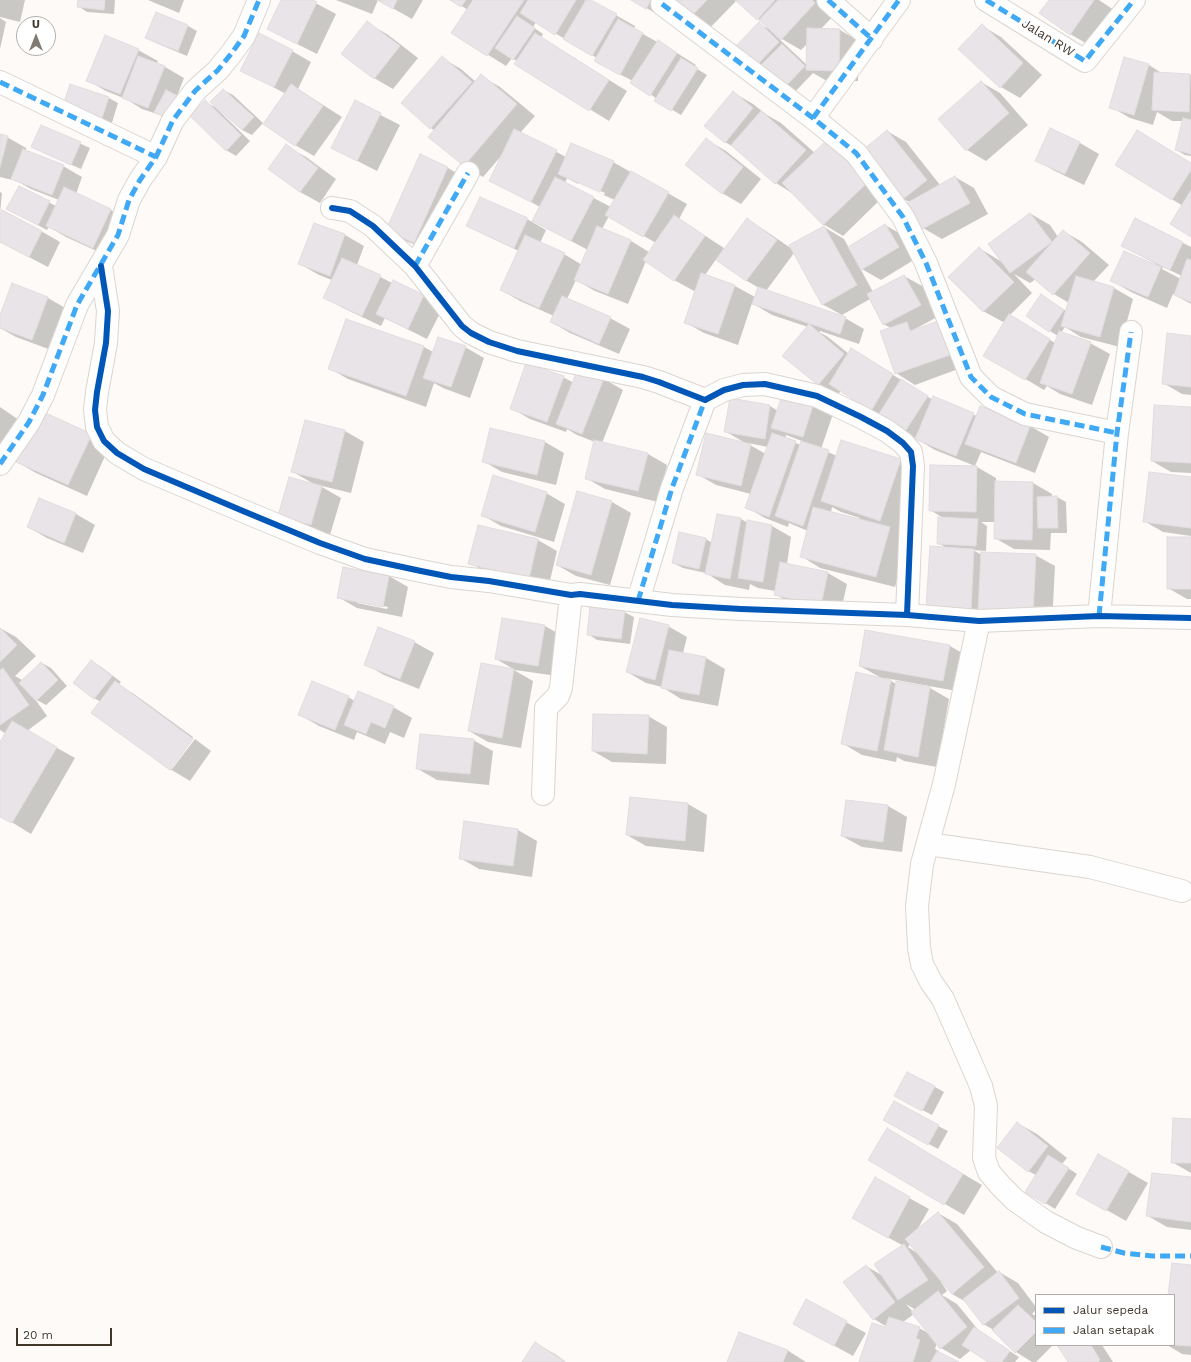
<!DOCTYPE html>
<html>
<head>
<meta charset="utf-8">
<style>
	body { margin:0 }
	#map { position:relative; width:1191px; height:1362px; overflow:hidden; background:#fdfaf7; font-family:"Work Sans",sans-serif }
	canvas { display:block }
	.legend { position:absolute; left:1035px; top:1294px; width:140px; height:52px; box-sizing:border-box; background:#fff; border:1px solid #b2afab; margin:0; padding:5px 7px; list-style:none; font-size:12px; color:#3f362c }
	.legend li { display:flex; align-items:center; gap:8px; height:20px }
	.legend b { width:20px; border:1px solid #b2afab }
	.north { position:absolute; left:16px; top:16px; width:40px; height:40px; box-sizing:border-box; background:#fff; border:1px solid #b2afab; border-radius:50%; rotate:0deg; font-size:11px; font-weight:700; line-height:16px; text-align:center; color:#3f362c }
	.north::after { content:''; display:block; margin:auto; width:14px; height:18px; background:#827b73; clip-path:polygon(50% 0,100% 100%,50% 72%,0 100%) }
	.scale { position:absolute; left:16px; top:1328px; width:96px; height:18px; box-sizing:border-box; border:2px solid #3f362c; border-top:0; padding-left:5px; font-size:12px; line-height:14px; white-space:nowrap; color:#3f362c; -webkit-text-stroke:3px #fff; paint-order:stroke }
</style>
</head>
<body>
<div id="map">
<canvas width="1191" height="1362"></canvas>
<ul class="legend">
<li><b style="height:5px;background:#0057b8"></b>Jalur sepeda</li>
<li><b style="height:5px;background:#3fa9f5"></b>Jalan setapak</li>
</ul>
<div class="north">U</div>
<div class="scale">20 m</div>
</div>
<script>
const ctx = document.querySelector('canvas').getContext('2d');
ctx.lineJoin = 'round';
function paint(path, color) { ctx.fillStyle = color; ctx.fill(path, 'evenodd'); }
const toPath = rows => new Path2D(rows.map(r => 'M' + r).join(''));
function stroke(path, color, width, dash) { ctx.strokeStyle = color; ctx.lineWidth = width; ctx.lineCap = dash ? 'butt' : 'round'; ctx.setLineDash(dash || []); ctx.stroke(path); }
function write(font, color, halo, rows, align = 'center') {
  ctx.font = font + ' "Work Sans",sans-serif'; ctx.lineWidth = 4; ctx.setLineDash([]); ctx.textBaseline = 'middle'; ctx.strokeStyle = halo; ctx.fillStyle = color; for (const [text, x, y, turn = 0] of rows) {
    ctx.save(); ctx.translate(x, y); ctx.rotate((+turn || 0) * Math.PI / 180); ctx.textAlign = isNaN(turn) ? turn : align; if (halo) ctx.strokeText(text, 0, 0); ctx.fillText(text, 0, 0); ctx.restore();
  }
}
const shadow = toPath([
	[0,0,25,0,20,22,0,17],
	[79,0,115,0,114,14,87,12,78,6],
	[148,0,184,0,179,13],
	[282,0,310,0,336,14,317,54,287,39,268,28],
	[336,0,378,0,372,14],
	[378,0,423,0,412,19],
	[452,0,584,0,586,1,589,0,635,26,634,29,677,53,696,65,694,67,707,75,681,115,656,100,657,99,633,81,615,72,597,58,536,22,533,27,543,34,541,38,627,91,609,121,516,64,517,61,512,58,506,66,453,33,468,10],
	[633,0,818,0,834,15,820,30,840,30,859,41,858,81,827,81,813,73,793,94,754,68,759,24,771,30,764,22,758,19,737,0,707,31,665,19],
	[776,33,782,39,801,50,808,43,807,65,775,35],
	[1050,0,1099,0,1114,10,1089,45,1070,34],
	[156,14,188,26,197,31,187,56,156,43,147,38],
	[0,18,6,22,0,49],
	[367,23,387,34,418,58,393,89,374,78],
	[982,26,1001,37,1042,75,1020,98,1001,87],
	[138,50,158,61,156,64,165,67,184,78,177,96,163,116,142,109,126,99,106,91,87,80],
	[292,51,311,62,298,89,342,117,314,156,295,145,286,94,241,70],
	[442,58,461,69,476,82,481,76,500,87,535,116,520,133,566,157,613,162,687,204,679,219,724,248,705,275,735,286,755,297,759,288,747,281,718,260,747,220,766,231,792,249,824,227,844,239,849,248,885,225,904,236,917,258,881,280,860,268,873,292,904,276,924,287,939,316,915,329,915,330,938,322,969,365,915,385,896,373,891,328,883,324,870,299,842,315,822,304,794,253,766,291,845,318,864,329,859,344,820,331,819,332,828,337,849,354,871,361,933,400,977,416,981,407,1030,426,1049,437,1035,473,981,452,975,466,935,450,905,432,880,415,841,391,837,395,818,384,808,327,772,315,752,303,738,345,704,333,685,322,698,285,694,291,674,280,646,261,628,304,595,291,576,280,567,299,610,318,630,329,619,354,570,333,551,322,554,316,520,301,501,290,519,251,487,236,468,225,527,219,546,230,540,243,564,254,582,265,588,250,552,231,540,207,490,180,502,155,483,177,464,166,435,131,431,128],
	[567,178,578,184,615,200,611,207,565,183],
	[578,181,605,193,604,195,578,184],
	[609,216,656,243,649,252,631,241,602,229],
	[1125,58,1149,65,1163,74,1191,75,1191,156,1185,155,1176,150,1183,121,1172,121,1157,112,1153,125,1130,118,1111,107],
	[981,82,1000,93,1028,125,986,161,967,150],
	[71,85,109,98,118,103,111,126,63,108],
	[223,90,233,95,263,123,252,135,242,130],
	[734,93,753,104,767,115,781,123,815,153,887,193,843,236,823,224,792,193,776,183,735,148,725,142],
	[205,102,215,107,250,141,236,156,226,150],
	[355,102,400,125,377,171,332,148],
	[42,126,90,148,81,169,42,152],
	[1050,129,1080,143,1099,154,1084,185,1055,171,1036,160],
	[887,131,906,142,940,185,955,177,974,188,988,214,942,239,923,228,910,202,903,199],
	[0,135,7,137,26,148,26,151,63,166,82,177,76,194,111,210,130,221,112,258,66,237,49,227,47,230,17,214,19,187,56,206,59,200,31,189,17,181,0,177],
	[707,140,726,151,761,179,741,204,722,193],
	[286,146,306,157,336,179,320,203,300,192,269,168],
	[420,156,448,168,467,179,434,253,406,241,387,230],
	[1191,164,1191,235,1183,206,1116,165],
	[0,192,2,193,0,214],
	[1031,214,1050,225,1058,237,1063,231,1082,242,1109,265,1093,282,1114,288,1133,299,1120,347,1081,337,1065,327,1061,333,1090,343,1110,354,1092,405,1060,394,1047,386,1044,390,985,355,1006,320,1003,322,983,311,979,248,1002,262],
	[1014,274,1030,283,1036,279,1054,294,1069,303,1066,311,1041,295,1050,331,1058,336,1055,343,1010,315,1032,293],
	[0,217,41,231,60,242,48,267,0,242],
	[314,224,345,235,364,246,357,265,392,283,393,281,424,296,443,307,427,339,385,318,381,326,343,308,324,297,332,280,319,275,300,264],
	[1183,243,1191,247,1191,304,1173,294,1167,308,1131,292,1112,281,1155,266,1156,264,1122,246],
	[1163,267,1182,276,1181,279,1162,269],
	[13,284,48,298,67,309,51,350,16,337,0,328,0,317],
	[347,320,424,347,433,352,465,347,484,358,470,398,443,388,434,383,426,407,348,379,329,368],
	[1191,337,1191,395,1182,394,1163,383],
	[563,377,574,383,604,379,623,390,602,443,648,454,667,465,658,502,605,489,586,478,595,442,577,435,567,429,566,432,530,419,511,408],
	[784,393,833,414,821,449,837,456,900,460,919,471,899,533,909,539,895,587,820,568,801,556,808,531,789,523,788,527,765,518,746,507,751,494,716,485,697,474,745,443,725,431,730,399,770,406,778,411],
	[786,435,802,441,801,445,785,439],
	[748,443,768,447,766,454,748,444],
	[832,507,841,512,860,518,859,520,831,512],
	[0,407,19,420,0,445],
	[1191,408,1191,473,1171,472,1152,461],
	[40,412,110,445,87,496,36,473,17,462],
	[491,429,545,442,564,453,556,485,502,472,483,461],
	[345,431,364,442,351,493,314,484,293,472],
	[931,466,977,467,996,478,996,482,1033,483,1052,494,1052,497,1057,497,1066,502,1067,533,1051,533,1050,550,1014,549,995,538,995,522,981,522,987,526,986,551,973,550,982,555,1035,555,1055,566,1052,625,946,617,947,548,938,543,945,519,930,510],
	[290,478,322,487,341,498,330,535,279,515],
	[1191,478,1191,536,1163,532,1144,521],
	[546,493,565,504,554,542,501,526,482,515],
	[40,499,76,514,95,525,83,553,47,538,28,527],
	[612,502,631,513,610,585,576,576,557,565],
	[718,515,741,519,748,523,748,522,772,526,791,537,787,564,828,573,847,584,840,615,794,605,775,594,775,591,758,588,750,584,749,590,725,585,706,573,683,568,673,563,680,533,706,539,712,543],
	[479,526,538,540,557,551,548,589,489,574,470,563],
	[1191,538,1191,599,1187,599,1168,588],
	[389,576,408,587,402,617,357,608,338,597],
	[357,601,388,607,387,609,357,603],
	[624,612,634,617,630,644,597,640,588,634],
	[503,619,545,626,564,637,557,676,515,670,496,659],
	[668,626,687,637,683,653,706,658,725,669,718,706,681,699,662,687,646,683,627,672],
	[0,628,16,637,36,656,15,676,22,680,42,663,51,668,67,686,46,705,35,699,47,716,27,731,75,758,31,834,0,815,0,744,6,734,0,730],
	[414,642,434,653,419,689,384,675,365,664],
	[950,646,969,657,962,692,885,678,885,680,891,681,896,684,897,683,930,688,949,699,937,767,904,761,897,757,896,762,862,755,842,743,883,679,860,666],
	[91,661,100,666,121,682,118,685,134,694,193,737,170,769,101,702,94,698],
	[481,665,514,670,533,681,521,748,488,742,469,731],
	[348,697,355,701,393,707,412,718,404,738,390,732,385,744,357,732,354,740,319,726,300,715],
	[648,716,667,727,666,764,612,762,593,751],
	[195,739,211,751,190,781,170,769,172,769],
	[473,740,493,751,489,785,437,780,418,769],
	[631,798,688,804,707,815,704,852,646,846,627,835],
	[888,806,907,817,902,852,862,847,842,836],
	[518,830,537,841,532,877,479,869,460,858],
	[935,1087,944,1092,932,1115,905,1101],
	[1191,1120,1191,1173,1172,1162],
	[1017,1123,1037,1134,1067,1158,1062,1164,1077,1174,1055,1209,1026,1191,1036,1175,1028,1171],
	[894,1125,938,1126,948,1131,938,1149],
	[906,1140,982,1185,964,1215,869,1160],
	[1099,1155,1148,1183,1126,1221,1077,1193],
	[875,1179,929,1209,917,1230,938,1213,957,1224,998,1273,999,1272,1018,1283,1036,1307,1036,1310,1032,1314,1036,1316,1036,1345,1053,1345,1036,1362,1032,1362,1016,1352,994,1330,983,1324,966,1302,952,1294,942,1282,941,1282,947,1291,942,1295,957,1304,980,1332,1019,1357,1015,1362,989,1362,971,1350,960,1359,941,1348,937,1343,935,1349,939,1351,939,1353,957,1362,860,1362,887,1327,874,1319,866,1266,883,1276,904,1246,872,1229],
	[910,1244,917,1253,908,1247],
	[906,1304,916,1310,913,1312],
	[914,1314,930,1334,919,1328,903,1322],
	[1191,1179,1191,1230,1167,1227,1148,1216],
	[1191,1266,1191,1355,1182,1354,1167,1345,1174,1345,1174,1295,1169,1295],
	[807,1301,866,1333,853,1356,813,1334],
	[535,1343,555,1354,566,1362,523,1362],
	[1058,1345,1102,1345,1113,1362,1069,1362],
	[787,1350,806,1362,729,1362]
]);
const building = toPath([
	[78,0,105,0,104,10,77,7,78,0],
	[281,0,313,0,317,2,297,44,267,29,281,0],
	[377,0,397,0,393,9,377,0],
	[450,0,466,0,461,7,450,0],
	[473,0,524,0,487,56,451,33,473,0],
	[528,0,576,0,555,35,520,13,528,0],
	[586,0,591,0,617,14,592,56,563,39,586,0],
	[631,0,651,0,646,9,631,0],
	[666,0,707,0,687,21,666,0],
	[735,0,775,0,757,20,735,0],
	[778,0,812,0,815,3,781,40,759,20,778,0],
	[1049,0,1094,0,1070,35,1039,13,1049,0],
	[156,12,188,25,178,51,145,38,156,12],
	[517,16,535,28,513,60,495,48,517,16],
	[618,19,643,33,620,75,594,61,618,19],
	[367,21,400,46,374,79,341,54,367,21],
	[759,22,779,42,753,69,733,49,759,22],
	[982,24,1023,63,1000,88,958,49,982,24],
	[807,28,840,29,839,71,806,70,807,28],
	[259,33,293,50,274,87,240,71,259,33],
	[535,33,609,80,589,111,514,64,535,33],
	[105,35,139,49,120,94,86,81,105,35],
	[658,40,677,53,650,96,630,83,658,40],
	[782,44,805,66,783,89,759,67,782,44],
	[138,56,165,66,148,108,122,98,138,56],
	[442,56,472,82,430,129,401,103,442,56],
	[1124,57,1149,64,1134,115,1109,108,1124,57],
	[681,58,698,68,671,111,654,101,681,58],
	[1154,72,1190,74,1189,112,1152,110,1154,72],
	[481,74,517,104,464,166,428,137,481,74],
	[981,81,1009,113,966,151,938,119,981,81],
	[70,84,109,97,101,121,62,109,70,84],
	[291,84,323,106,295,146,263,124,291,84],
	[223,89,254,117,242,130,210,102,223,89],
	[166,90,182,98,170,120,154,112,166,90],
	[733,91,753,108,725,143,704,126,733,91],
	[205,100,241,135,226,151,190,116,205,100],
	[355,100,381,113,357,161,331,148,355,100],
	[761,111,806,150,775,184,731,145,761,111],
	[1183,118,1191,120,1191,154,1175,150,1183,118],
	[41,125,81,142,71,165,31,147,41,125],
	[1050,128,1080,142,1065,174,1035,161,1050,128],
	[514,129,557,150,531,202,489,181,514,129],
	[887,130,927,180,903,199,863,150,887,130],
	[1137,130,1191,163,1191,170,1172,200,1115,165,1137,130],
	[0,134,8,136,0,167,0,134],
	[706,138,743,167,722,194,685,165,706,138],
	[828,139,869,181,823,225,782,183,828,139],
	[571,143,614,161,600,192,558,174,571,143],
	[286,144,318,168,300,192,268,169,286,144],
	[23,149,64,165,52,195,11,179,23,149],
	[420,154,448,167,414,243,386,230,420,154],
	[631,171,669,192,643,237,605,215,631,171],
	[955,176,970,203,922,229,907,203,955,176],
	[555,177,594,197,571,241,532,221,555,177],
	[19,186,50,201,38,225,6,209,19,186],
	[64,187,111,209,93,248,46,226,64,187],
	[1191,190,1191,237,1170,224,1191,190],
	[480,197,528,218,514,248,466,226,480,197],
	[2,210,42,231,29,257,0,242,0,215,2,210],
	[1030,213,1052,242,1010,273,988,244,1030,213],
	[674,215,705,236,674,281,643,260,674,215],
	[747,218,777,240,746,281,716,260,747,218],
	[1135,218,1183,242,1170,270,1121,246,1135,218],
	[314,223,345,234,330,276,298,264,314,223],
	[885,224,899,247,861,270,848,247,885,224],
	[597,226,631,240,608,294,574,280,597,226],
	[824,226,857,285,822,305,789,245,824,226],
	[1063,230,1090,253,1053,295,1026,272,1063,230],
	[525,235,565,253,539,308,500,290,525,235],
	[979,247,1014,282,983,312,948,277,979,247],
	[1124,251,1161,267,1148,297,1110,281,1124,251],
	[342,258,381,275,362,316,323,298,342,258],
	[1187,259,1191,260,1191,302,1174,295,1187,259],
	[701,273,735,285,718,334,684,323,701,273],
	[904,275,921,305,883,325,867,294,904,275],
	[1076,276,1114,287,1100,337,1061,326,1076,276],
	[393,280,424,295,408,329,376,314,393,280],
	[12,283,48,297,32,340,0,328,0,315,12,283],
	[758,287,846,317,840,334,752,304,758,287],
	[1041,294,1064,310,1049,332,1026,316,1041,294],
	[562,296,611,317,599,344,550,322,562,296],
	[1009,314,1050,339,1025,380,983,356,1009,314],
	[346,319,424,346,406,396,328,369,346,319],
	[938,321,950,355,895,374,880,331,907,322,910,331,938,321],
	[809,324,844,354,818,385,782,356,809,324],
	[1059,331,1091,342,1072,394,1040,383,1059,331],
	[1167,333,1191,336,1191,387,1162,384,1167,333],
	[438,337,466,346,451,387,423,378,438,337],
	[851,348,893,374,871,411,829,384,851,348],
	[526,363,564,376,547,422,510,409,526,363],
	[578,368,604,378,582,434,556,424,578,368],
	[901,379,928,396,904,433,877,417,901,379],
	[783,392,814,402,803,437,771,428,783,392],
	[933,396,974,413,956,456,915,439,933,396],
	[730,398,770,405,765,439,724,432,730,398],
	[1154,405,1191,407,1191,463,1151,461,1154,405],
	[980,406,1030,426,1016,463,965,444,980,406],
	[39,410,92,434,68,485,16,462,39,410],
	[305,420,345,430,332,482,291,472,305,420],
	[490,428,545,441,537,475,482,462,490,428],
	[706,433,751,444,741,486,696,475,706,433],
	[772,433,796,441,769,517,745,508,772,433],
	[594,440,648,453,638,491,585,479,594,440],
	[841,440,901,459,880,521,821,501,841,440],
	[801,441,829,450,803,526,775,516,801,441],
	[930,465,977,466,976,512,929,511,930,465],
	[1149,472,1191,477,1191,528,1143,522,1149,472],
	[493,475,547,492,535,532,481,516,493,475],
	[289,477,322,486,311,525,278,516,289,477],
	[995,481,1033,482,1032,540,994,539,995,481],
	[577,491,612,501,591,575,556,565,577,491],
	[1057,496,1058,528,1038,528,1037,497,1057,496],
	[39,498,76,513,64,543,27,527,39,498],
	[813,507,890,527,876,577,800,557,813,507],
	[717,514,741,518,730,579,705,574,717,514],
	[938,517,978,519,976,546,937,544,938,517],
	[747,520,772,525,763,582,738,578,747,520],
	[478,525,538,539,529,579,468,564,478,525],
	[679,532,706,538,699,569,672,563,679,532],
	[1167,537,1191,537,1191,589,1167,589,1167,537],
	[930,546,974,549,971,610,926,607,930,546],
	[981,552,1036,554,1033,614,978,612,981,552],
	[780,562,828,572,821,605,774,595,780,562],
	[343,567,389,576,383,607,337,598,343,567],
	[590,606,625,611,621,639,587,635,590,606],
	[502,618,545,625,538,666,495,659,502,618],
	[640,618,669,625,655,680,626,672,640,618],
	[378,627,415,641,400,679,364,665,378,627],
	[0,628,17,645,0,662,0,628],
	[865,630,950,645,943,681,859,666,865,630],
	[669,650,706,657,699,695,661,688,669,650],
	[91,660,112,676,94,699,73,683,91,660],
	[41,662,58,680,36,701,19,683,41,662],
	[481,663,514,669,502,738,468,731,481,663],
	[3,668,29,705,0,725,0,670,3,668],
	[856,672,891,680,877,751,841,744,856,672],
	[115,681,193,739,170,770,91,713,115,681],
	[312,681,349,696,335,730,298,715,312,681],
	[896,681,930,687,918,757,884,750,896,681],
	[358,691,394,706,385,728,371,722,366,734,344,725,358,691],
	[593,714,649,715,647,754,592,751,593,714],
	[12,721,57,747,12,823,0,817,0,742,12,721],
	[420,734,474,739,470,774,416,769,420,734],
	[630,797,688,803,685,841,626,835,630,797],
	[846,800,888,805,883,842,841,836,846,800],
	[464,821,518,829,513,866,459,859,464,821],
	[907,1072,935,1086,922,1111,894,1096,907,1072],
	[894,1101,939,1125,928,1145,883,1120,894,1101],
	[1173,1118,1191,1119,1191,1163,1171,1163,1173,1118],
	[1017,1122,1048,1146,1028,1172,997,1148,1017,1122],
	[887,1128,963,1174,944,1205,868,1160,887,1128],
	[1098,1154,1129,1171,1106,1211,1076,1194,1098,1154],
	[1048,1155,1069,1168,1045,1204,1025,1192,1048,1155],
	[1152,1173,1191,1177,1191,1222,1146,1216,1152,1173],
	[875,1177,910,1197,888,1238,852,1218,875,1177],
	[938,1212,984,1267,952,1294,905,1239,938,1212],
	[904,1244,928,1280,898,1300,874,1264,904,1244],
	[1172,1263,1191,1265,1191,1346,1174,1345,1174,1295,1168,1295,1172,1263],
	[866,1265,895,1302,873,1320,843,1282,866,1265],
	[999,1271,1019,1298,983,1325,963,1299,999,1271],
	[938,1291,967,1327,940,1349,911,1312,938,1291],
	[806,1299,847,1321,834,1346,793,1324,806,1299],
	[1018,1305,1036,1322,1036,1332,1015,1353,992,1330,1018,1305],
	[889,1317,920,1327,916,1338,920,1340,913,1362,859,1362,872,1323,885,1327,889,1317],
	[974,1327,1010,1351,1002,1362,988,1362,962,1345,974,1327],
	[739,1332,788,1350,783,1362,727,1362,739,1332],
	[535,1342,565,1362,522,1362,535,1342],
	[1057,1345,1091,1345,1100,1360,1098,1362,1068,1362,1057,1345],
	[937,1351,959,1362,931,1362,937,1351]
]);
const minor = toPath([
	[828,0,872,39],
	[986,0,1085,61,1134,0],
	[662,4,813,118,856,153,903,217,926,263,971,377,991,397,1025,414,1117,433],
	[0,82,156,157],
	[813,118,899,0],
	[332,208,350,211,373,226,415,266,462,326,471,333,489,342,517,351,643,377,659,382,705,400,724,390,743,385,765,384,817,396,861,417,887,431,903,443,911,452,913,466,907,615],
	[101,266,108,311,106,343,97,392,95,410,97,427,104,441,117,453,144,469,243,511,320,543,365,559,421,571,451,577,489,581,571,595,580,594,672,605,741,609,907,615,979,621,1099,616,1191,618],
	[415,266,468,173],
	[0,464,29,422,43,395,77,305,118,235,129,200,140,180,156,157,173,120,195,91,218,70,231,54,244,36,259,0],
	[638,601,672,488,705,400],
	[1099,616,1117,433,1131,332],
	[979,621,944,784,922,864,917,906,919,948,922,964,931,982,943,999,981,1086,986,1106,984,1158,989,1172,1000,1185,1015,1200,1046,1222,1077,1238,1101,1247],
	[543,794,546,711,546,708,558,696,561,688,571,595],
	[928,844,1090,867,1182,891]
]);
const quiet = toPath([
	[828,0,872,39],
	[986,0,1085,61,1134,0],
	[662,4,813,118,856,153,903,217,926,263,971,377,991,397,1025,414,1117,433],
	[0,82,156,157],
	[813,118,899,0],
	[415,266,468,173],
	[0,464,29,422,43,395,77,305,118,235,129,200,140,180,156,157,173,120,195,91,218,70,231,54,244,36,259,0],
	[638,601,672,488,705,400],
	[1099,616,1117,433,1131,332],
	[1101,1247,1124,1253,1153,1256,1191,1256]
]);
const cycleway = toPath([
	[332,208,350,211,373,226,415,266,462,326,471,333,489,342,517,351,643,377,659,382,705,400,724,390,743,385,765,384,817,396,861,417,887,431,903,443,911,452,913,466,907,615],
	[101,266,108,311,106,343,97,392,95,410,97,427,104,441,117,453,144,469,243,511,320,543,365,559,421,571,451,577,489,581,571,595,580,594,672,605,741,609,907,615,979,621,1099,616,1191,618]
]);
const streetNames = [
	["Jalan RW",1048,38,32]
];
paint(shadow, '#0003');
paint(building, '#e9e4e7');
stroke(building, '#e2dce0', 1);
stroke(minor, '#dbd5cf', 24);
stroke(minor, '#fffefe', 22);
stroke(quiet, '#3fa9f5', 5, [10, 5]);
stroke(cycleway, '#0057b8', 6);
write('13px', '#3f362c', '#fff', streetNames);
</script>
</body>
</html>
